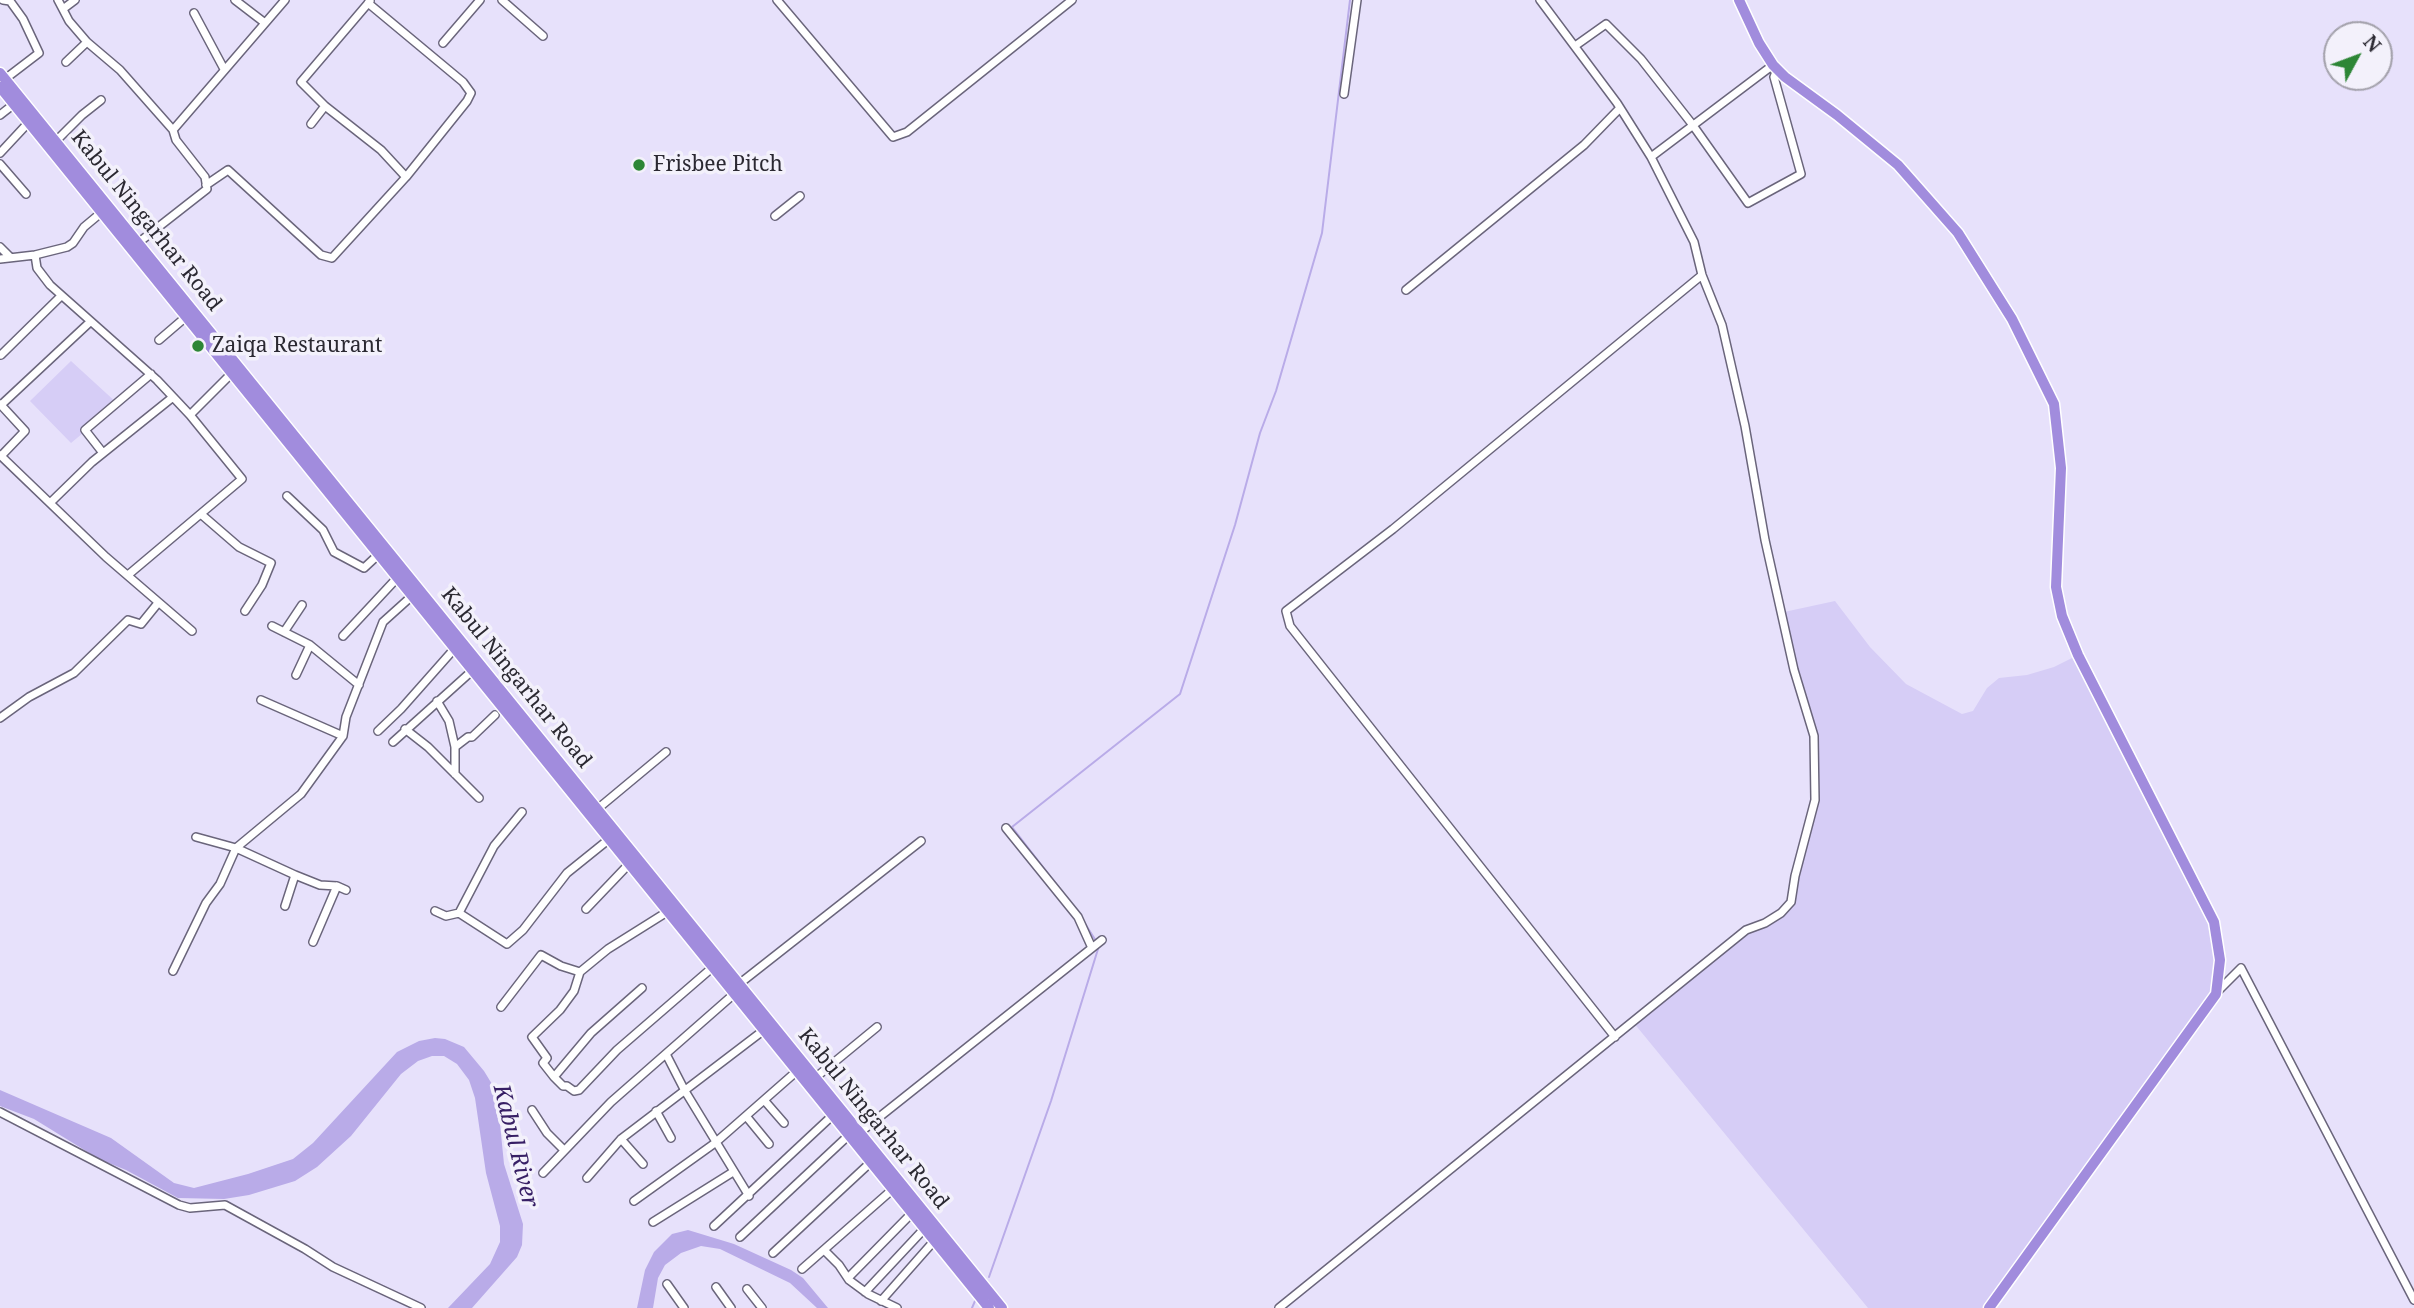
<!DOCTYPE html>
<html>
<head>
<meta charset="utf-8">
<style>
	body { margin:0 }
	#map { position:relative; width:2414px; height:1308px; overflow:hidden; background:#e7e1fb; font-family:"Noto Serif",serif }
	canvas { display:block }
	.north { position:absolute; left:2323px; top:21px; width:70px; height:70px; box-sizing:border-box; background:#f3f1fb; border:2px solid #a3a1ab; border-radius:50%; rotate:49deg; font-size:19px; font-weight:700; line-height:28px; text-align:center; color:#2b2932 }
	.north::after { content:''; display:block; margin:auto; width:24px; height:32px; background:#2d8636; clip-path:polygon(50% 0,100% 100%,50% 72%,0 100%) }
</style>
</head>
<body>
<div id="map">
<canvas width="2414" height="1308"></canvas>
<div class="north">N</div>
</div>
<script>
const ctx = document.querySelector('canvas').getContext('2d');
ctx.lineJoin = 'round';
function paint(path, color) { ctx.fillStyle = color; ctx.fill(path, 'evenodd'); }
const toPath = rows => new Path2D(rows.map(r => 'M' + r).join(''));
function stroke(path, color, width, dash) { ctx.strokeStyle = color; ctx.lineWidth = width; ctx.lineCap = dash ? 'butt' : 'round'; ctx.setLineDash(dash || []); ctx.stroke(path); }
function write(font, color, halo, rows, align = 'center') {
  ctx.font = font + ' "Noto Serif",serif'; ctx.lineWidth = 7; ctx.setLineDash([]); ctx.textBaseline = 'middle'; ctx.strokeStyle = halo; ctx.fillStyle = color; for (const [text, x, y, turn = 0] of rows) {
    ctx.save(); ctx.translate(x, y); ctx.rotate((+turn || 0) * Math.PI / 180); ctx.textAlign = isNaN(turn) ? turn : align; if (halo) ctx.strokeText(text, 0, 0); ctx.fillText(text, 0, 0); ctx.restore();
  }
}
const green = toPath([
	[71,361,118,404,71,443,30,401],
	[1835,601,1870,647,1906,684,1962,714,1973,711,1987,688,1999,678,2027,675,2054,667,2078,655,2214,922,2216,994,1989,1308,1868,1308,1633,1022,1746,930,1765,923,1791,902,1815,800,1814,736,1802,700,1784,612]
]);
const water = toPath([
	[435,1038,445,1039,464,1047,484,1071,495,1089,498,1104,504,1164,523,1224,522,1245,517,1257,472,1308,448,1308,490,1264,500,1242,500,1226,486,1173,475,1098,469,1080,457,1064,444,1056,432,1056,418,1061,401,1074,351,1136,317,1167,295,1181,249,1195,224,1199,178,1198,126,1170,99,1159,34,1119,0,1106,0,1090,111,1138,174,1183,194,1188,248,1174,293,1159,313,1143,397,1052,419,1041],
	[688,1230,734,1244,791,1270,803,1278,828,1308,817,1308,790,1283,720,1249,701,1246,681,1253,665,1265,658,1278,653,1308,637,1308,645,1270,654,1252,672,1234]
]);
const stream = toPath([
	[1077,911,1012,827,1180,694,1235,525,1260,433,1276,391,1322,233,1350,0],
	[1084,922,1096,941],
	[989,1277,1051,1101,1098,949],
	[972,1308,975,1301]
]);
const minor = toPath([
	[3,0,10,1,23,19,39,53,5,79],
	[58,0,69,21,87,42,120,70,173,130],
	[235,0,265,23],
	[502,0,543,36],
	[777,0,893,137,907,132,1072,0],
	[370,1,301,82,325,106,381,150,406,177],
	[63,9,75,0],
	[194,13,224,69],
	[443,43,480,0],
	[1575,46,1606,24,1641,59,1692,124,1748,203,1801,174,1774,77,1777,69],
	[66,62,87,42],
	[1344,94,1357,0],
	[0,115,14,104],
	[311,124,325,106],
	[56,141,82,115,101,100],
	[0,153,29,122],
	[1651,157,1773,65],
	[0,164,26,194],
	[206,185,228,170,321,255,332,258,406,177,467,101,471,93,463,82,368,3],
	[775,216,800,196],
	[138,243,207,189,205,177,176,140,173,130,285,0],
	[0,247,10,257],
	[35,255,37,268,50,285,157,380,190,415,242,479,128,575],
	[0,259,35,255,67,247,73,243,84,227,102,212],
	[1406,290,1584,145,1620,108],
	[159,340,187,316],
	[1,355,61,296],
	[0,404,25,431,1,456],
	[1,405,90,322],
	[190,415,232,373],
	[103,453,85,430,151,374],
	[0,455,106,557,192,631],
	[287,496,323,530,334,552,364,568,379,554],
	[51,502,92,462,173,397],
	[202,515,239,547,271,563,262,585,245,611],
	[272,626,310,645,359,685],
	[284,632,302,605],
	[343,636,398,577],
	[296,675,310,645],
	[261,700,343,736],
	[437,701,449,721,455,747,455,774],
	[0,718,29,697,74,673,128,620,141,624,158,603],
	[405,729,428,747,479,798],
	[378,731,401,709,455,648],
	[393,742,473,670],
	[455,747,468,737,472,737,495,715],
	[595,811,666,752],
	[1006,828,1078,917,1092,948],
	[196,837,236,848,295,875,285,906],
	[295,875,320,885,337,886,346,890],
	[586,909,628,865],
	[435,911,446,916,459,913,507,944,523,930,567,873,608,840],
	[667,912,608,949,580,972,574,991,560,1010,532,1037,547,1058,543,1063,554,1077,563,1086,567,1086,574,1091,579,1090,617,1050,713,967],
	[459,913,494,846,522,812],
	[313,942,337,886],
	[173,971,206,903,220,884,236,848,301,794,343,736,346,717,383,622,413,595],
	[739,984,921,841],
	[2217,992,2241,968,2414,1300],
	[501,1007,541,955,561,966,580,972],
	[1615,1037,1290,626,1286,611,1393,529,1702,275],
	[666,1054,685,1091,749,1196],
	[554,1077,591,1033,642,988],
	[815,1078,877,1027],
	[764,1100,784,1123],
	[532,1110,547,1133,564,1150],
	[656,1111,671,1138],
	[0,1112,179,1205,190,1208,225,1205,305,1249,333,1267,421,1308],
	[746,1116,769,1144],
	[858,1134,1102,940],
	[621,1139,643,1164],
	[543,1173,611,1102,734,994],
	[587,1178,621,1139,764,1030],
	[634,1201,715,1143,797,1071],
	[653,1222,733,1172],
	[714,1226,833,1115],
	[740,1237,849,1135],
	[824,1250,839,1265,849,1280,868,1294,897,1308],
	[773,1253,871,1162],
	[802,1269,893,1189],
	[848,1278,912,1213],
	[667,1284,684,1308],
	[716,1287,731,1308],
	[747,1289,762,1308],
	[865,1292,924,1229],
	[881,1301,934,1241],
	[1279,1308,1746,930,1765,923,1781,913,1791,902,1795,876,1815,800,1814,736,1794,670,1765,540,1745,426,1722,325,1702,275,1694,242,1651,157,1617,103,1540,0]
]);
const highway = toPath([
	[1739,0,1759,43,1773,65,1785,77,1837,115,1898,165,1958,233,2012,319,2054,404,2061,468,2056,587,2062,616,2078,655,2214,922,2220,960,2216,994,1989,1308],
	[0,73,1002,1308],
	[0,87,989,1308]
]);
const markers = [
	[639,165,7,"#2d8636"],
	[198,346,7,"#2d8636"]
];
const poiNames = [
	["Frisbee Pitch",653,165],
	["Zaiqa Restaurant",212,346]
];
const streetNames = [
	["Kabul Ningarhar Road",146,221,51],
	["Kabul Ningarhar Road",516,678,51],
	["Kabul Ningarhar Road",873,1119,51]
];
const waterNames = [
	["Kabul River",515,1146,76]
];
paint(green, '#d6cdf6');
paint(water, '#b9abe8');
stroke(stream, '#b9abe8', 2);
stroke(minor, '#6a657b', 10);
stroke(highway, '#fff', 13);
stroke(minor, '#fff', 7);
stroke(highway, '#a18cdd', 10);
for (const [x, y, r, color] of markers) { const dot = new Path2D(); dot.arc(x, y, r, 0, 2 * Math.PI); ctx.fillStyle = color; ctx.fill(dot); stroke(dot, '#f3f1fb', 2.5); }
write('21px', '#2b2932', '#f3f1fb', poiNames, 'left');
write('21px', '#2b2932', '#f3f1fb', streetNames);
write('italic 23px', '#371f65', '#f3f1fb', waterNames);
</script>
</body>
</html>
